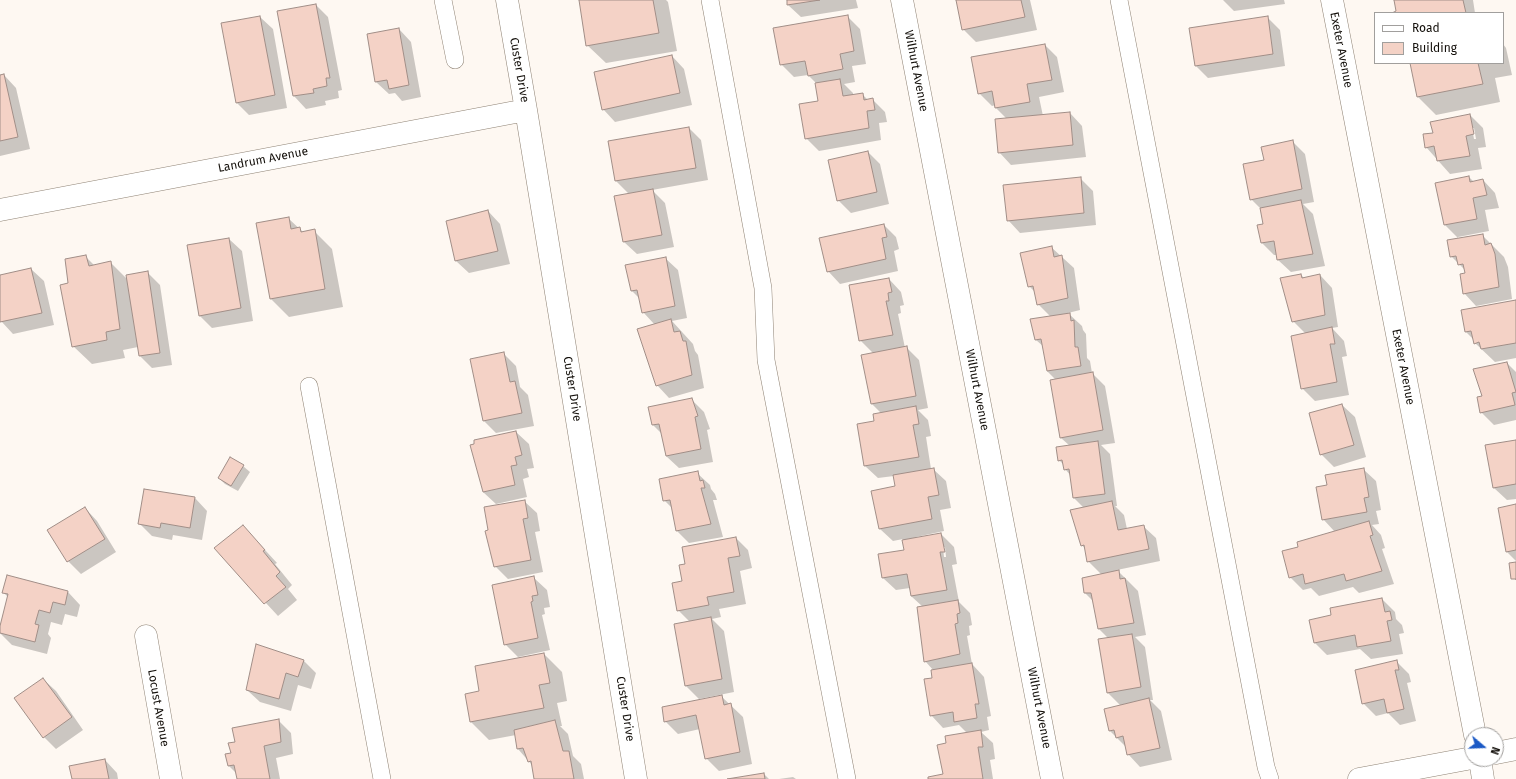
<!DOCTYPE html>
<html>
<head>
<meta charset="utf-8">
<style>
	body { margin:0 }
	#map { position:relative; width:1516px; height:779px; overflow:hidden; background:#fef8f2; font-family:"Fira Sans",sans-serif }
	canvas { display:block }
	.legend { position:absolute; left:1374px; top:12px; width:130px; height:52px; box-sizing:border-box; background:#fff; border:1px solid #a19f9d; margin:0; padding:5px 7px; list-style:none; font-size:12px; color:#130f0a }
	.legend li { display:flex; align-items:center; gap:8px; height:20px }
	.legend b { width:20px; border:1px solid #a19f9d }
	.north { position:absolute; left:1464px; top:727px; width:40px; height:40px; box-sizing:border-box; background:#fff; border:1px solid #a19f9d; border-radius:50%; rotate:109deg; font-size:11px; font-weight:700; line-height:16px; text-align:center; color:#130f0a }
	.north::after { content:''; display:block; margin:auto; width:14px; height:18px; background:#1b59c5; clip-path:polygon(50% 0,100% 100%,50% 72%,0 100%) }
</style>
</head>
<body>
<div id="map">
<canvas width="1516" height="779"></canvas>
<ul class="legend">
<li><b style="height:5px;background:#fff"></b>Road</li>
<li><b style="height:11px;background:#f4d2c6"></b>Building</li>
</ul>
<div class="north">N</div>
</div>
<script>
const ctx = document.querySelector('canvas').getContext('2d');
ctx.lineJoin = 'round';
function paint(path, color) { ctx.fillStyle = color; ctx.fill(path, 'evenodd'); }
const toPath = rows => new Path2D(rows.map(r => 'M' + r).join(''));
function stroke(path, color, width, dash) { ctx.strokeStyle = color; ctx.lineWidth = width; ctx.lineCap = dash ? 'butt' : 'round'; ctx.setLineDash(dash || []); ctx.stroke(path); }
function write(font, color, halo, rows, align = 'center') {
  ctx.font = font + ' "Fira Sans",sans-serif'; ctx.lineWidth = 4; ctx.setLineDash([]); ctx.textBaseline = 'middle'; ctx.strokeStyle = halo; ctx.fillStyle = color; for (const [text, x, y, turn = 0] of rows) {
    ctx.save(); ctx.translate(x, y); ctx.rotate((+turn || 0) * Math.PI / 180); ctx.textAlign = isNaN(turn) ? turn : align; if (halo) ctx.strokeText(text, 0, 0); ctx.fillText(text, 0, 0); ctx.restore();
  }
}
const shadow = toPath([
	[580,0,666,0,668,2,677,51,606,63,587,45],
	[788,0,856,0,858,8,801,17,788,5],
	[957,0,1030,0,1037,30,976,42,963,29],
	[1223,0,1284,0,1285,4,1234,11],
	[1395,0,1473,0,1475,13,1394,13,1397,12],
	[316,5,328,17,342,90,338,91,339,98,325,101,326,105,306,109,294,96,278,12],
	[847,16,860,29,866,64,852,66,855,82,844,84,853,93,853,96,862,94,868,100,872,99,885,112,887,122,879,123,881,140,819,151,806,138,819,102,817,84,808,75,794,77,781,64],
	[260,17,273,29,287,108,249,115,236,102],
	[1267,17,1280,30,1285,66,1208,78,1196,66],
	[399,29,411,42,421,97,402,101,395,93,389,94,376,82],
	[1503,44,1506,48,1512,75,1495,78,1500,102,1436,115,1418,97,1411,63,1503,63],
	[1045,45,1057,57,1064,92,1039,97,1043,116,1070,113,1082,126,1086,157,1011,165,999,152,1007,119,996,108,996,105,992,106,979,93],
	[672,56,684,69,692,105,615,122,603,109],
	[4,75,16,88,30,149,0,156,0,76],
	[1470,115,1483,128,1486,147,1478,148,1482,169,1450,174,1426,147,1434,133],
	[1472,128,1474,128,1476,139,1474,139],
	[689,128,701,140,708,180,652,190,665,203,674,247,637,254,624,242,629,194,616,181,610,142],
	[1292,141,1305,154,1314,202,1303,204,1313,214,1325,266,1291,272,1278,260,1277,255,1274,255,1262,243,1264,225,1262,210,1251,199],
	[868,152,880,164,889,204,851,213,838,200],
	[1469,177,1474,182,1483,180,1495,193,1499,208,1485,210,1489,231,1458,237,1458,238,1445,225],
	[1080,178,1093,191,1096,225,1020,233,1008,220],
	[488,211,500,224,510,264,469,273,456,261],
	[288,218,304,233,314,231,332,249,343,307,289,317,271,299,257,224],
	[884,225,896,237,899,249,894,251,898,271,840,284,828,271],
	[1482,235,1504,257,1508,267,1512,299,1476,306,1464,293,1465,270,1451,256],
	[229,239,242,251,253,321,212,328,199,315,188,246],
	[1051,247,1074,268,1080,310,1068,313,1082,326,1083,330,1086,334,1087,358,1090,361,1092,373,1105,386,1115,443,1101,445,1110,454,1117,506,1115,506,1124,515,1127,529,1143,526,1156,538,1160,561,1117,570,1138,591,1146,635,1135,637,1145,647,1153,700,1150,700,1161,711,1172,760,1140,767,1128,754,1126,747,1110,731,1106,710,1121,706,1108,693,1109,639,1099,629,1094,602,1085,593,1102,575,1088,561,1086,550,1082,545,1084,508,1074,498,1071,476,1065,469,1064,465,1059,460,1070,446,1061,438,1056,380,1047,371,1044,347,1036,340,1051,317,1038,304,1036,293,1029,286],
	[85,256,95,266,111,263,128,280,147,272,160,285,172,365,152,368,140,356,138,347,123,350,125,358,92,364,73,346,69,284],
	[665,258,678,270,687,318,672,321,693,344,695,351,698,355,704,388,669,398,657,385,655,325,643,312,640,299,632,291,627,266],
	[31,269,44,281,54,325,13,334,1,321,0,276],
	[1301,275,1304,278,1320,275,1332,288,1338,327,1332,328,1344,341,1347,356,1342,357,1349,395,1315,401,1302,388,1306,334,1293,321],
	[889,279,901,292,904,305,900,306,901,313,898,314,905,348,906,347,919,360,928,408,918,410,928,420,931,436,926,437,931,469,933,469,946,481,951,508,940,510,944,531,916,537,916,538,941,534,954,547,957,564,952,565,959,602,970,613,972,625,969,626,970,635,967,636,972,664,984,677,991,716,987,717,989,730,981,732,993,743,995,759,990,760,993,779,929,779,944,775,947,744,967,733,959,725,943,728,931,715,934,671,925,661,923,607,911,596,910,588,896,590,883,578,905,551,903,539,893,541,880,529,896,487,894,476,878,478,865,466,876,422,881,413,872,404,874,354,860,340],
	[943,547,945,547,946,557,944,557],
	[1516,301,1516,358,1495,362,1475,343,1474,340,1466,332],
	[503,353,516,366,520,387,528,395,534,426,496,433,484,421],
	[1507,363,1516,372,1516,420,1494,425,1481,412,1483,397],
	[691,399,704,412,710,429,707,430,713,462,679,468,666,456,662,434,653,425,649,407],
	[1342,405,1355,417,1366,457,1334,467,1321,454],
	[516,432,529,444,534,468,527,469,529,477,523,479,527,497,496,504,483,492],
	[1516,441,1516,499,1507,500,1494,488],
	[243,466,250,472,238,491,225,484,219,478],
	[1363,469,1376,481,1381,510,1376,511,1379,524,1372,525,1381,535,1385,548,1382,549,1394,584,1359,593,1353,587,1319,596,1311,588,1303,590,1290,577,1299,547,1335,532,1323,519,1329,486],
	[697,473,710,485,711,489,715,494,717,500,713,500,723,537,689,543,677,531,673,509,664,500],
	[195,498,207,511,202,540,173,535,172,540,152,536,139,523],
	[524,501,537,513,540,531,535,532,543,572,508,579,495,566,489,531],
	[1516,505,1516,561,1507,552],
	[85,508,97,521,116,552,81,574,68,561,49,531],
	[243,526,277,563,275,564,292,585,288,589,297,600,278,616,215,548],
	[736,538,748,550,752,568,740,571,746,604,719,609,721,617,712,619,724,631,734,692,699,699,686,686,675,625,690,622,678,610,686,565],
	[8,576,68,592,80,605,77,617,65,614,62,625,51,622,48,634,51,638,47,654,12,645,0,633,8,597,3,592],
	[534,578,547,590,550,607,544,608,545,614,542,615,550,650,518,657,505,644],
	[1382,599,1395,612,1396,619,1402,625,1404,633,1399,634,1403,654,1371,659,1360,649,1327,655,1315,643,1333,616],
	[544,654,562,672,567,701,557,703,562,726,560,726,568,734,573,756,581,764,584,779,535,779,532,765,518,749,516,735,489,740,471,722,466,695,480,692],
	[304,661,316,673,311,689,298,685,291,711,260,702,247,690],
	[1396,661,1409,674,1411,682,1407,683,1416,721,1400,725,1388,713,1376,716,1363,703],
	[43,679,56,691,83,730,56,749,44,737],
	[722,697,743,717,752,764,719,771,706,758,700,729,678,734,665,721],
	[278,720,291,733,293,754,276,758,280,779,238,779,237,774,229,766,227,755,232,754,236,743],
	[105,760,117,773,118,779,73,779],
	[764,774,769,779,733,779],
	[793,777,796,779,779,779]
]);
const building = toPath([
	[579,0,653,0,659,33,586,46,579,0],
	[787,0,820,0,787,5,787,0],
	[956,0,1021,0,1025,17,962,30,956,0],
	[1394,0,1463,0,1466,13,1392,13,1396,11,1394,0],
	[316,4,330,78,326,78,327,86,313,89,314,93,293,96,277,11,316,4],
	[848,15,854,51,840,54,843,69,808,76,805,61,780,65,773,28,848,15],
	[260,16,275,95,236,103,221,23,260,16],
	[1268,16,1273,54,1195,66,1189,28,1268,16],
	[399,28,409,85,389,89,387,80,375,82,367,34,399,28],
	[1045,44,1052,80,1027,84,1030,102,995,108,992,91,978,94,971,57,1045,44],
	[672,55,680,93,602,110,594,72,672,55],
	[1410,63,1478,63,1483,84,1417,97,1410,63],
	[4,74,18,137,0,141,0,75,4,74],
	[840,79,843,96,863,93,864,100,873,98,875,110,867,111,869,128,805,139,799,104,818,101,815,83,840,79],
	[1070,112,1073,145,998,153,995,119,1070,112],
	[1470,114,1474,134,1466,136,1470,156,1437,161,1434,146,1425,148,1423,134,1433,133,1430,122,1470,114],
	[689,127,696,168,615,181,608,141,689,127],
	[1293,140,1302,189,1250,200,1243,164,1264,160,1261,147,1293,140],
	[868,151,877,192,837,201,828,160,868,151],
	[1469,176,1470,182,1483,179,1487,195,1473,198,1477,219,1444,225,1435,183,1469,176],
	[1081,177,1084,213,1007,221,1003,185,1081,177],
	[653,189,662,235,623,242,614,196,653,189],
	[1301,200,1313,254,1277,260,1274,241,1261,243,1257,225,1263,224,1260,208,1301,200],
	[488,210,498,251,455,261,446,221,488,210],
	[289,217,291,229,300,227,301,232,315,229,325,289,270,299,256,223,289,217],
	[884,224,887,237,882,238,886,259,827,272,819,238,884,224],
	[1483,234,1485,245,1491,243,1495,254,1499,287,1463,294,1460,274,1465,273,1463,264,1458,265,1456,256,1450,257,1447,240,1483,234],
	[229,238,241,308,199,316,187,245,229,238],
	[1052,246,1054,257,1062,255,1068,298,1037,305,1033,286,1028,287,1020,253,1052,246],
	[86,255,89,266,111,261,120,329,106,332,107,340,72,347,60,285,68,283,65,259,86,255],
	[666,257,675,306,642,313,637,290,631,291,625,265,666,257],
	[31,268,42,313,0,322,0,275,31,268],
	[148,271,160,353,139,356,126,275,148,271],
	[1301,274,1302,278,1320,274,1325,315,1292,322,1280,278,1301,274],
	[889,278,892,292,888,293,889,301,886,301,893,335,859,341,849,285,889,278],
	[1516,300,1516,343,1481,349,1479,342,1474,344,1471,331,1465,332,1461,310,1516,300],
	[1070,313,1071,321,1074,320,1075,347,1078,347,1081,366,1047,371,1041,339,1035,340,1030,319,1070,313],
	[671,319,674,332,680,331,683,341,686,341,692,375,656,386,637,329,671,319],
	[1332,327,1335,344,1330,344,1337,382,1301,389,1291,336,1332,327],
	[907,346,916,396,871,404,861,355,907,346],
	[504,352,510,382,515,381,522,413,483,421,470,359,504,352],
	[1507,362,1516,392,1512,393,1515,405,1480,413,1477,397,1482,396,1473,369,1507,362],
	[1093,372,1103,430,1060,438,1050,380,1093,372],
	[692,398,698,416,695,417,701,449,666,456,659,424,652,425,648,407,692,398],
	[1342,404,1354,445,1320,455,1309,413,1342,404],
	[916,406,919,424,913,425,919,457,864,466,857,424,874,421,873,414,916,406],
	[516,431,522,455,515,457,517,465,511,466,515,485,483,492,470,445,474,444,474,440,516,431],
	[1516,440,1516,484,1493,488,1485,445,1516,440],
	[1098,441,1105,494,1073,498,1069,469,1064,470,1062,460,1058,461,1056,447,1098,441],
	[230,457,244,465,231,486,218,478,230,457],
	[934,468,939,495,928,497,932,519,879,529,871,491,895,486,893,475,934,468],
	[1364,468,1369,497,1364,498,1367,512,1322,520,1316,487,1327,485,1325,475,1364,468],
	[698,471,700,481,703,480,705,488,701,488,711,524,676,531,670,500,663,501,659,479,698,471],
	[144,489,195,497,190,528,161,523,160,528,138,524,144,489],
	[525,500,528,518,523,519,531,560,494,567,485,531,488,530,484,507,525,500],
	[1112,501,1118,530,1144,525,1149,549,1087,562,1084,545,1081,546,1070,510,1112,501],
	[1516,504,1516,550,1506,552,1498,508,1516,504],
	[85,507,105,539,67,562,47,530,85,507],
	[1369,521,1373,535,1370,536,1382,571,1346,581,1344,574,1305,584,1303,574,1289,578,1282,551,1298,547,1297,542,1369,521],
	[243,525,265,550,263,551,280,572,276,576,286,587,264,604,214,548,243,525],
	[941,533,945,552,940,552,947,590,911,596,907,574,882,578,878,554,904,550,902,540,941,533],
	[736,537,740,556,728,558,734,592,707,597,709,605,677,611,672,583,682,581,679,565,685,564,682,547,736,537],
	[1516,562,1516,580,1516,579,1511,579,1509,563,1516,562],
	[1119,570,1120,579,1125,578,1134,623,1098,629,1091,593,1084,593,1082,578,1119,570],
	[7,575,68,591,65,605,53,602,50,613,39,610,35,624,39,625,35,642,0,633,0,626,8,594,2,593,7,575],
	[534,576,538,595,532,596,533,601,531,602,538,638,504,645,492,585,534,576],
	[1382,598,1385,612,1390,611,1392,620,1387,621,1391,641,1357,647,1355,635,1314,643,1309,620,1331,615,1330,608,1382,598],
	[958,600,960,613,957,614,958,623,955,624,960,654,924,662,917,607,958,600],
	[711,617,722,679,685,686,674,624,711,617],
	[1132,634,1141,687,1107,693,1098,639,1132,634],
	[256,644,304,660,298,677,286,673,279,699,246,690,256,644],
	[544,653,550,683,539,685,544,708,470,722,465,694,479,691,475,666,544,653],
	[1397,660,1399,670,1395,670,1404,709,1387,713,1384,699,1362,704,1355,670,1397,660],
	[972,663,979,704,975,704,977,718,954,722,953,712,930,716,924,679,932,678,931,670,972,663],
	[43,678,72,717,43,738,14,698,43,678],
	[722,695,724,705,731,703,740,752,705,759,696,715,664,722,662,707,722,695],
	[1149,698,1160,748,1127,755,1123,736,1116,738,1114,730,1109,731,1104,709,1149,698],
	[279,719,281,742,264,746,270,779,237,779,234,765,228,766,225,754,231,753,228,743,235,742,232,728,279,719],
	[555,720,563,751,569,751,574,779,534,779,531,761,528,762,523,748,517,749,514,730,555,720],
	[981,730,983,747,978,747,983,779,928,779,928,777,943,774,937,745,946,743,945,736,981,730],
	[105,759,109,779,72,779,69,766,105,759],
	[764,773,765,779,727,779,764,773]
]);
const lane = toPath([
	[443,0,455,60],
	[710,0,763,288,766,360,847,779],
	[1119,0,1266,767,1270,779],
	[309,386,382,779]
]);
const street = toPath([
	[507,0,526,110,636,779],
	[902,0,1052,779],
	[1332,0,1475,735],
	[0,210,526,110],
	[146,636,171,779],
	[1480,759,1483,779]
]);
const secondary = toPath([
	[1496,753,1516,749],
	[1359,779,1472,758]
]);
const streetNames = [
	["Exeter Avenue",1341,50,79],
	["Custer Drive",519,70,80],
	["Wilhurt Avenue",916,71,79],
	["Landrum Avenue",263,160,-11],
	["Exeter Avenue",1403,367,79],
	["Custer Drive",572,389,81],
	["Wilhurt Avenue",977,390,79],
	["Locust Avenue",158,708,80],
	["Wilhurt Avenue",1039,708,79],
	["Custer Drive",625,709,81]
];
paint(shadow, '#0003');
paint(building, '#f4d2c6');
stroke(building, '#a18e87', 1);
stroke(lane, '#8f8375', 18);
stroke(street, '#8f8375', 23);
stroke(secondary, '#8f8375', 23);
stroke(lane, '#fff', 17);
stroke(street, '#fff', 22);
stroke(secondary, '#fff', 22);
write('12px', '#130f0a', '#fff', streetNames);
</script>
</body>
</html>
